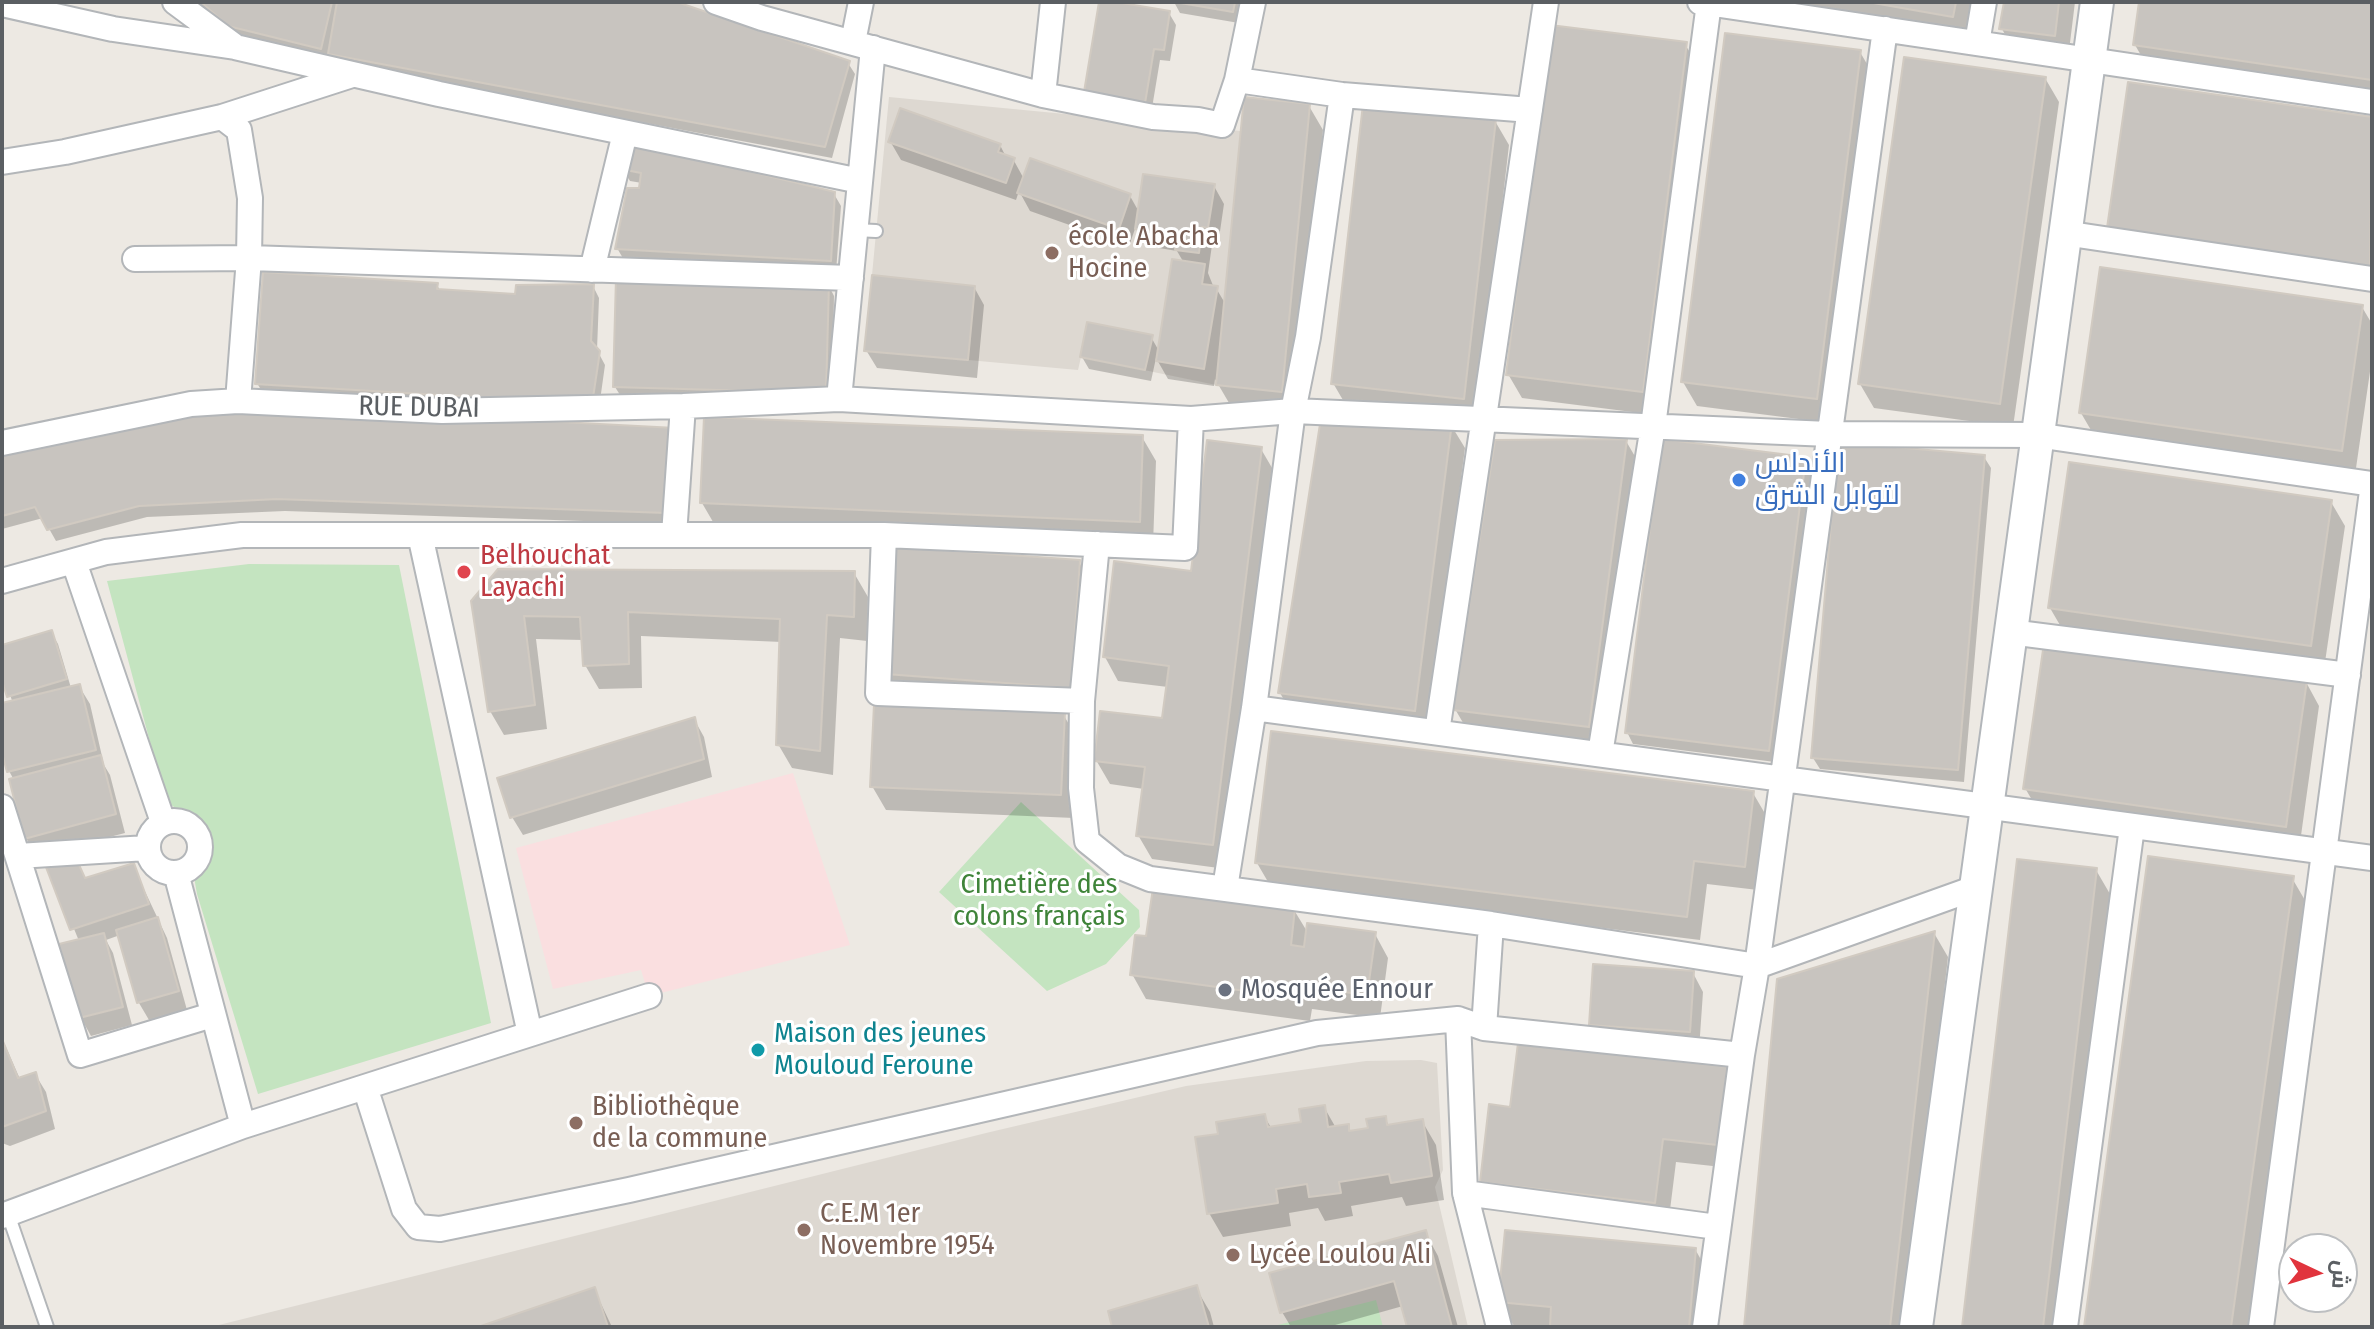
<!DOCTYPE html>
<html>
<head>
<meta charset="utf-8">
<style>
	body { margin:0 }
	#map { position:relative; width:2374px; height:1329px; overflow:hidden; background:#ede9e3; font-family:"Fira Sans Condensed",Cairo,sans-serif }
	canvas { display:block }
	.frame { position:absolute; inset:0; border:4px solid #5b5f63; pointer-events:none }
	.north { position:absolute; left:2278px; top:1233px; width:80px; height:80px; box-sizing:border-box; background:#fff; border:2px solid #bdbfc1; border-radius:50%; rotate:94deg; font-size:22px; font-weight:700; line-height:32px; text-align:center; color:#5b5f63 }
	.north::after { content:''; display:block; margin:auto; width:28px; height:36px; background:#e1343d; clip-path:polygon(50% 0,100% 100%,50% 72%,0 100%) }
</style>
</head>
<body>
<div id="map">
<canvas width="2374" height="1329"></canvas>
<div class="frame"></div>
<div class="north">ش</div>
</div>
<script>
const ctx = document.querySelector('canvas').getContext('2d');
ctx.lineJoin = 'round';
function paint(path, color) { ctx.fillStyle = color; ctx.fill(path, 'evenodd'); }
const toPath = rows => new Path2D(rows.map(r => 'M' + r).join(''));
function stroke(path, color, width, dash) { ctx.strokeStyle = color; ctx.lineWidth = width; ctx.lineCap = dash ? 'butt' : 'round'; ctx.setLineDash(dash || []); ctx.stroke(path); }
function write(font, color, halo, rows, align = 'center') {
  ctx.font = font + ' "Fira Sans Condensed",Cairo,sans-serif'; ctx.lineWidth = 6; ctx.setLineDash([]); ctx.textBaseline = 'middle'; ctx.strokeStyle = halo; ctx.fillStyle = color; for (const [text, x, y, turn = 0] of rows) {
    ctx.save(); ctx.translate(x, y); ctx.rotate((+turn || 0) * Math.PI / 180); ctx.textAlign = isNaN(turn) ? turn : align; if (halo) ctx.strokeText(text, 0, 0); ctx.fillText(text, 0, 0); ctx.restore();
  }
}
const education = toPath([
	[889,97,1241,131,1216,385,1081,357,1078,370,968,360,975,286,872,275],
	[1421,1060,1437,1063,1443,1170,1435,1187,1468,1327,211,1327,986,1133,1186,1086,1366,1061]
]);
const medical = toPath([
	[793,773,850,945,649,996,641,970,553,989,516,848]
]);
const green = toPath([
	[249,564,399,565,491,1023,258,1094,197,894,194,877,209,858,209,838,189,816,166,802,107,581],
	[1021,802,1139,910,1140,927,1106,964,1047,991,939,892],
	[1376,1300,1383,1327,1270,1327]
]);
const shadow = toPath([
	[196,2,676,2,848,63,855,74,832,158,337,65,329,52,327,60,236,37],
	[1101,2,1169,13,1176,25,1170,61,1160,60,1150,120],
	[1174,2,1243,2,1239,23,1180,13],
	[1747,2,1973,2,1966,40],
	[2006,2,2075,2,2068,59,2015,53,2002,29],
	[2141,2,2372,2,2372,101,2149,69,2135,45],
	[1685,44,1699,68,1656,415,1522,398,1508,374],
	[1860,52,1874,76,1830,423,1697,406,1683,382],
	[2045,78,2059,102,2013,427,1874,408,1860,384],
	[2130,85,2372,119,2372,288,2123,252],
	[1309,106,1323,130,1295,415,1232,408,1215,379,1214,386,1168,379,1156,358,1151,381,1089,369,1082,357,1151,337,1159,351,1184,263,1177,251,1147,246,1136,226,1129,246,1030,211,1019,191,1016,200,901,160,890,141,1000,145,1006,157,1013,159,1024,179,1130,196,1139,212,1214,186,1224,204,1218,245,1212,245,1208,273,1214,288,1216,288,1226,305],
	[1495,121,1509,145,1477,422,1347,407,1333,383],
	[623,169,834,194,841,206,836,272,624,260,617,248,642,183,630,181],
	[828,284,834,296,832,404,622,398,615,387],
	[437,285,441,292,517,296,593,286,599,298,597,350,605,365,598,415,264,395,257,383],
	[974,287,984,305,977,378,877,368,866,350],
	[2362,307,2372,324,2372,358,2355,475,2095,437,2081,413],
	[1451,425,1465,448,1428,734,1294,717,1280,693],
	[675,430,673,524,285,511,147,517,56,541,43,518,2,529,2,455],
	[1142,437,1156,461,1153,545,716,527,702,503],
	[1626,441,1640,465,1602,750,1469,733,1455,709],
	[1261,449,1275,473,1226,869,1152,859,1138,835,1144,789,1110,784,1096,760,1163,721,1168,687,1118,681,1105,657,1193,573],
	[1984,457,1991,468,1964,782,1820,769,1813,758],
	[1805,459,1811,471,1775,762,1633,744,1627,732],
	[2331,502,2345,526,2324,669,2064,632,2050,608],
	[1079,562,1093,586,1084,711,902,698,888,674],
	[854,573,868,597,867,641,840,638,833,775,792,768,778,744,782,642,641,636,642,688,599,689,585,665,583,640,536,639,547,729,504,735,490,711,473,602],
	[51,632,58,644,71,688,79,686,90,704,104,765,110,775,125,833,36,856,26,838,14,780,9,771,2,745,2,706,13,703,2,674,2,647],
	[2306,682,2319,706,2299,850,2039,812,2025,788],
	[1063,714,1077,738,1074,818,886,810,872,786],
	[694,719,704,737,712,777,523,835,512,817,500,779],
	[1753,793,1767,817,1758,890,1707,884,1700,940,1271,887,1257,863],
	[74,858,86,880,133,866,167,938,187,1010,149,1020,139,1003,120,935,106,940,113,953,132,1025,91,1036,81,1018,79,941,47,863],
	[2096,870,2110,894,2059,1327,1964,1327],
	[2292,878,2306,902,2248,1327,2086,1327],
	[1294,910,1308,933,1375,934,1388,958,1380,1018,1312,1009,1310,1021,1146,999,1132,974,1148,939],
	[1934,933,1948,957,1906,1327,1746,1327],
	[1693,973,1703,992,1699,1050,1601,1043,1591,1025],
	[2,1038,20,1079,35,1074,46,1092,55,1129,10,1146,2,1143],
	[1726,1069,1739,1093,1731,1168,1676,1162,1668,1226,1496,1206,1482,1182,1512,1109],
	[1324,1107,1336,1128,1348,1126,1352,1133,1370,1130,1385,1118,1389,1126,1422,1121,1436,1145,1444,1200,1406,1206,1402,1197,1351,1206,1353,1216,1325,1221,1318,1208,1289,1213,1291,1226,1223,1237,1209,1213,1220,1135,1264,1116,1272,1129,1304,1123],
	[1425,1232,1438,1256,1458,1327,1409,1327,1403,1306,1328,1327,1291,1327,1282,1312],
	[1695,1249,1709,1274,1704,1327,1514,1326,1500,1302],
	[1196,1288,1210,1312,1214,1327,1115,1327],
	[594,1289,612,1327,484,1327]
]);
const building = toPath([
	[201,2,332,2,321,49,228,26,201,2],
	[337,2,677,2,850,61,825,147,328,54,337,2],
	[1099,2,1116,2,1170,11,1164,50,1154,49,1144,109,1083,98,1099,2],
	[1175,2,1235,2,1233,12,1175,2],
	[1868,2,1956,2,1953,17,1868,2],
	[2004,2,2059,2,2055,36,1999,29,2004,2],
	[2139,2,2372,2,2372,80,2133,45,2139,2],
	[1550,25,1687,42,1643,392,1506,375,1550,25],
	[1725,33,1861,50,1817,399,1681,382,1725,33],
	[1904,57,2046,77,2000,404,1858,384,1904,57],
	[2128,82,2372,117,2370,266,2107,228,2128,82],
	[1244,97,1310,104,1282,392,1216,385,1244,97],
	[1363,104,1496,119,1464,399,1331,384,1363,104],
	[900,108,1001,144,998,152,1015,158,1006,183,888,142,900,108],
	[627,142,835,192,831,261,615,249,627,188,639,188,641,173,621,169,627,142],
	[1030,158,1131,194,1119,229,1017,193,1030,158],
	[1143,174,1215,184,1208,228,1202,227,1199,253,1175,250,1177,235,1135,229,1143,174],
	[1172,259,1205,264,1202,284,1218,286,1204,369,1156,361,1172,259],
	[2100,267,2363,305,2342,451,2079,413,2100,267],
	[263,272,438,283,437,289,515,294,516,285,594,284,591,341,600,351,592,404,255,384,263,272],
	[872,275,975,286,968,360,864,351,872,275],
	[616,277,829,282,826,393,613,387,616,277],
	[1087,322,1153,335,1145,370,1080,357,1087,322],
	[206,413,523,420,676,428,667,513,277,499,139,506,47,530,35,507,2,516,2,452,206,413],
	[704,417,1143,435,1140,522,700,503,704,417],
	[1452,422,1415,711,1278,693,1320,424,1452,422],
	[1627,439,1589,727,1453,710,1495,440,1627,439],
	[1661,439,1806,457,1769,751,1625,733,1661,439],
	[1207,440,1262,447,1213,845,1136,836,1145,767,1094,761,1100,711,1162,718,1169,666,1103,657,1114,561,1191,571,1207,440],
	[1838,442,1985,455,1958,770,1811,758,1838,442],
	[2069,462,2332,500,2311,646,2048,608,2069,462],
	[895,547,1080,560,1071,688,886,674,895,547],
	[498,569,855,571,854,617,827,615,820,751,776,745,780,619,628,612,629,664,583,666,580,617,524,616,535,705,488,712,471,601,498,569],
	[52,630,67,679,7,697,2,681,2,645,52,630],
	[2044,643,2307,680,2286,827,2023,789,2044,643],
	[80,684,96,750,7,772,2,753,2,703,80,684],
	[874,704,1065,712,1061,795,870,787,874,704],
	[695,717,704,759,510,818,497,778,695,717],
	[1271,731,1754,791,1745,867,1694,861,1687,917,1255,863,1271,731],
	[101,755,116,814,24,839,9,779,101,755],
	[75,856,85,878,134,863,149,904,70,930,44,862,75,856],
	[2148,856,2294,876,2231,1327,2084,1327,2148,856],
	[2017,859,2097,868,2043,1327,1962,1327,2017,859],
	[1153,888,1295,908,1291,945,1304,947,1307,923,1376,932,1367,995,1299,986,1297,998,1130,975,1135,935,1146,936,1153,888],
	[158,917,179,991,137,1003,116,930,158,917],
	[1935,931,1890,1327,1744,1327,1777,979,1935,931],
	[104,933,123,1007,79,1018,59,944,104,933],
	[1593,964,1694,971,1690,1032,1589,1025,1593,964],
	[2,1039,18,1078,36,1072,46,1111,2,1127,2,1039],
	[1518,1043,1727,1067,1718,1145,1663,1139,1655,1203,1480,1182,1489,1104,1510,1107,1518,1043],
	[1325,1105,1328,1127,1349,1124,1349,1131,1368,1128,1366,1119,1386,1116,1387,1125,1423,1119,1432,1176,1391,1183,1389,1174,1339,1182,1341,1193,1309,1197,1307,1184,1276,1189,1278,1203,1207,1214,1195,1137,1218,1134,1216,1122,1265,1114,1268,1127,1301,1122,1299,1109,1325,1105],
	[1426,1230,1452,1327,1407,1327,1394,1281,1280,1313,1269,1273,1426,1230],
	[1505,1230,1696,1248,1689,1327,1550,1327,1551,1307,1498,1302,1505,1230],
	[1197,1285,1209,1327,1112,1327,1108,1311,1197,1285],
	[595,1287,608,1327,481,1327,481,1326,595,1287]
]);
const lane = toPath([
	[855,230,876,231],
	[8,1214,47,1327]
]);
const street = toPath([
	[175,2,233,45],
	[716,2,762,18,1043,95,1153,117,1198,120,1222,125,1237,80,1253,2],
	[1700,2,2372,102],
	[2,4,113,29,235,47,439,94,860,181],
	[853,42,861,2],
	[1977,43,1984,2],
	[1237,80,1342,95,1530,110],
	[1043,95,1053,2],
	[222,117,239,130,250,198,249,258,238,401],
	[2,162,65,152,222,117,352,75],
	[2064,233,2372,279],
	[135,259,249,258,851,278],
	[592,270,625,133],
	[839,399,873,48],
	[2,443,191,404,238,401,442,411,683,406,839,399,1191,419,1293,411,1829,434,2036,435,2372,484],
	[420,535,530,1034],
	[674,535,683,406],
	[884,535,878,693,1082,701],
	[1097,544,1082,701,1081,788,1087,841,1118,866,1150,879,1491,924,1757,966,1975,888],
	[74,562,163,822],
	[2,581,106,552,242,535,884,535,1185,548,1191,419],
	[2010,632,2348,675],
	[1254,708,2372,858],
	[1437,732,1546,2],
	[1600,754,1653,426,1709,3],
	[2,807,80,1055,212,1015],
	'148 847a26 26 0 1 1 52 0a26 26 0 1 1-52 0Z',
	[18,856,147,848],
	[176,873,243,1126],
	[1225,888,1254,708,1293,411,1308,337,1342,95],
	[1458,1019,1465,1193,1499,1327],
	[1484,1028,1742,1055],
	[365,1087,404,1209,418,1227,440,1229,629,1190,1317,1033,1458,1019,1484,1028,1491,924],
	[1465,1193,1717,1227],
	[2,1216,243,1126,649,996],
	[1705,1327,1742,1055,1757,966,1885,29],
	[2065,1327,2132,827],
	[2261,1327,2372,491]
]);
const secondary = toPath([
	[1916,1327,2097,2]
]);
const markers = [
	[1052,253,8,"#8d6e63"],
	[1739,480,8,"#3f7fe0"],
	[464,572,8,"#e0444e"],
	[1225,990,8,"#6b7280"],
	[758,1050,8,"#0f9aa8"],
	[576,1123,8,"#8d6e63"],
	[804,1230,8,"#8d6e63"],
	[1233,1255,8,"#8d6e63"]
];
const educationNames = [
	["école Abacha",1068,237],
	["Hocine",1068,269],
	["Bibliothèque",592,1107],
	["de la commune",592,1139],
	["C.E.M 1er",820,1214],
	["Novembre 1954",820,1246],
	["Lycée Loulou Ali",1249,1255]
];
const streetNames = [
	["RUE DUBAI",419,408,1]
];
const shopNames = [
	["الأندلس",1755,464],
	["لتوابل الشرق",1755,496]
];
const healthNames = [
	["Belhouchat",480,556],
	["Layachi",480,588]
];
const parkNames = [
	["Cimetière des",1039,885],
	["colons français",1039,917]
];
const worshipNames = [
	["Mosquée Ennour",1241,990]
];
const cultureNames = [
	["Maison des jeunes",774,1034],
	["Mouloud Feroune",774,1066]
];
paint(education, '#ddd8d1');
paint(medical, '#fadfe0');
paint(green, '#c4e4c0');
paint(shadow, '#0003');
paint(building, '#c8c4bf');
stroke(building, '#d1cac1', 2);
stroke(lane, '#b3b6b9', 16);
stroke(street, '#b3b6b9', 28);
stroke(secondary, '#b2b6ba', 36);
stroke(lane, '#fff', 12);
stroke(street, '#fff', 24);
stroke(secondary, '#fff', 32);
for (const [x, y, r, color] of markers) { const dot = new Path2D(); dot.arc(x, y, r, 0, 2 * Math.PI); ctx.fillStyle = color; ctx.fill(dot); stroke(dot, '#fff', 3); }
write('28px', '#785e54', '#fff', educationNames, 'left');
write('28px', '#5b5f63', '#fff', streetNames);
write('28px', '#366cbe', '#fff', shopNames, 'left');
write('28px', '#be3a42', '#fff', healthNames, 'left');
write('28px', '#3f8439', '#fff', parkNames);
write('28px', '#5b616d', '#fff', worshipNames, 'left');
write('28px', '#0d838f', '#fff', cultureNames, 'left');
</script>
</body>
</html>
